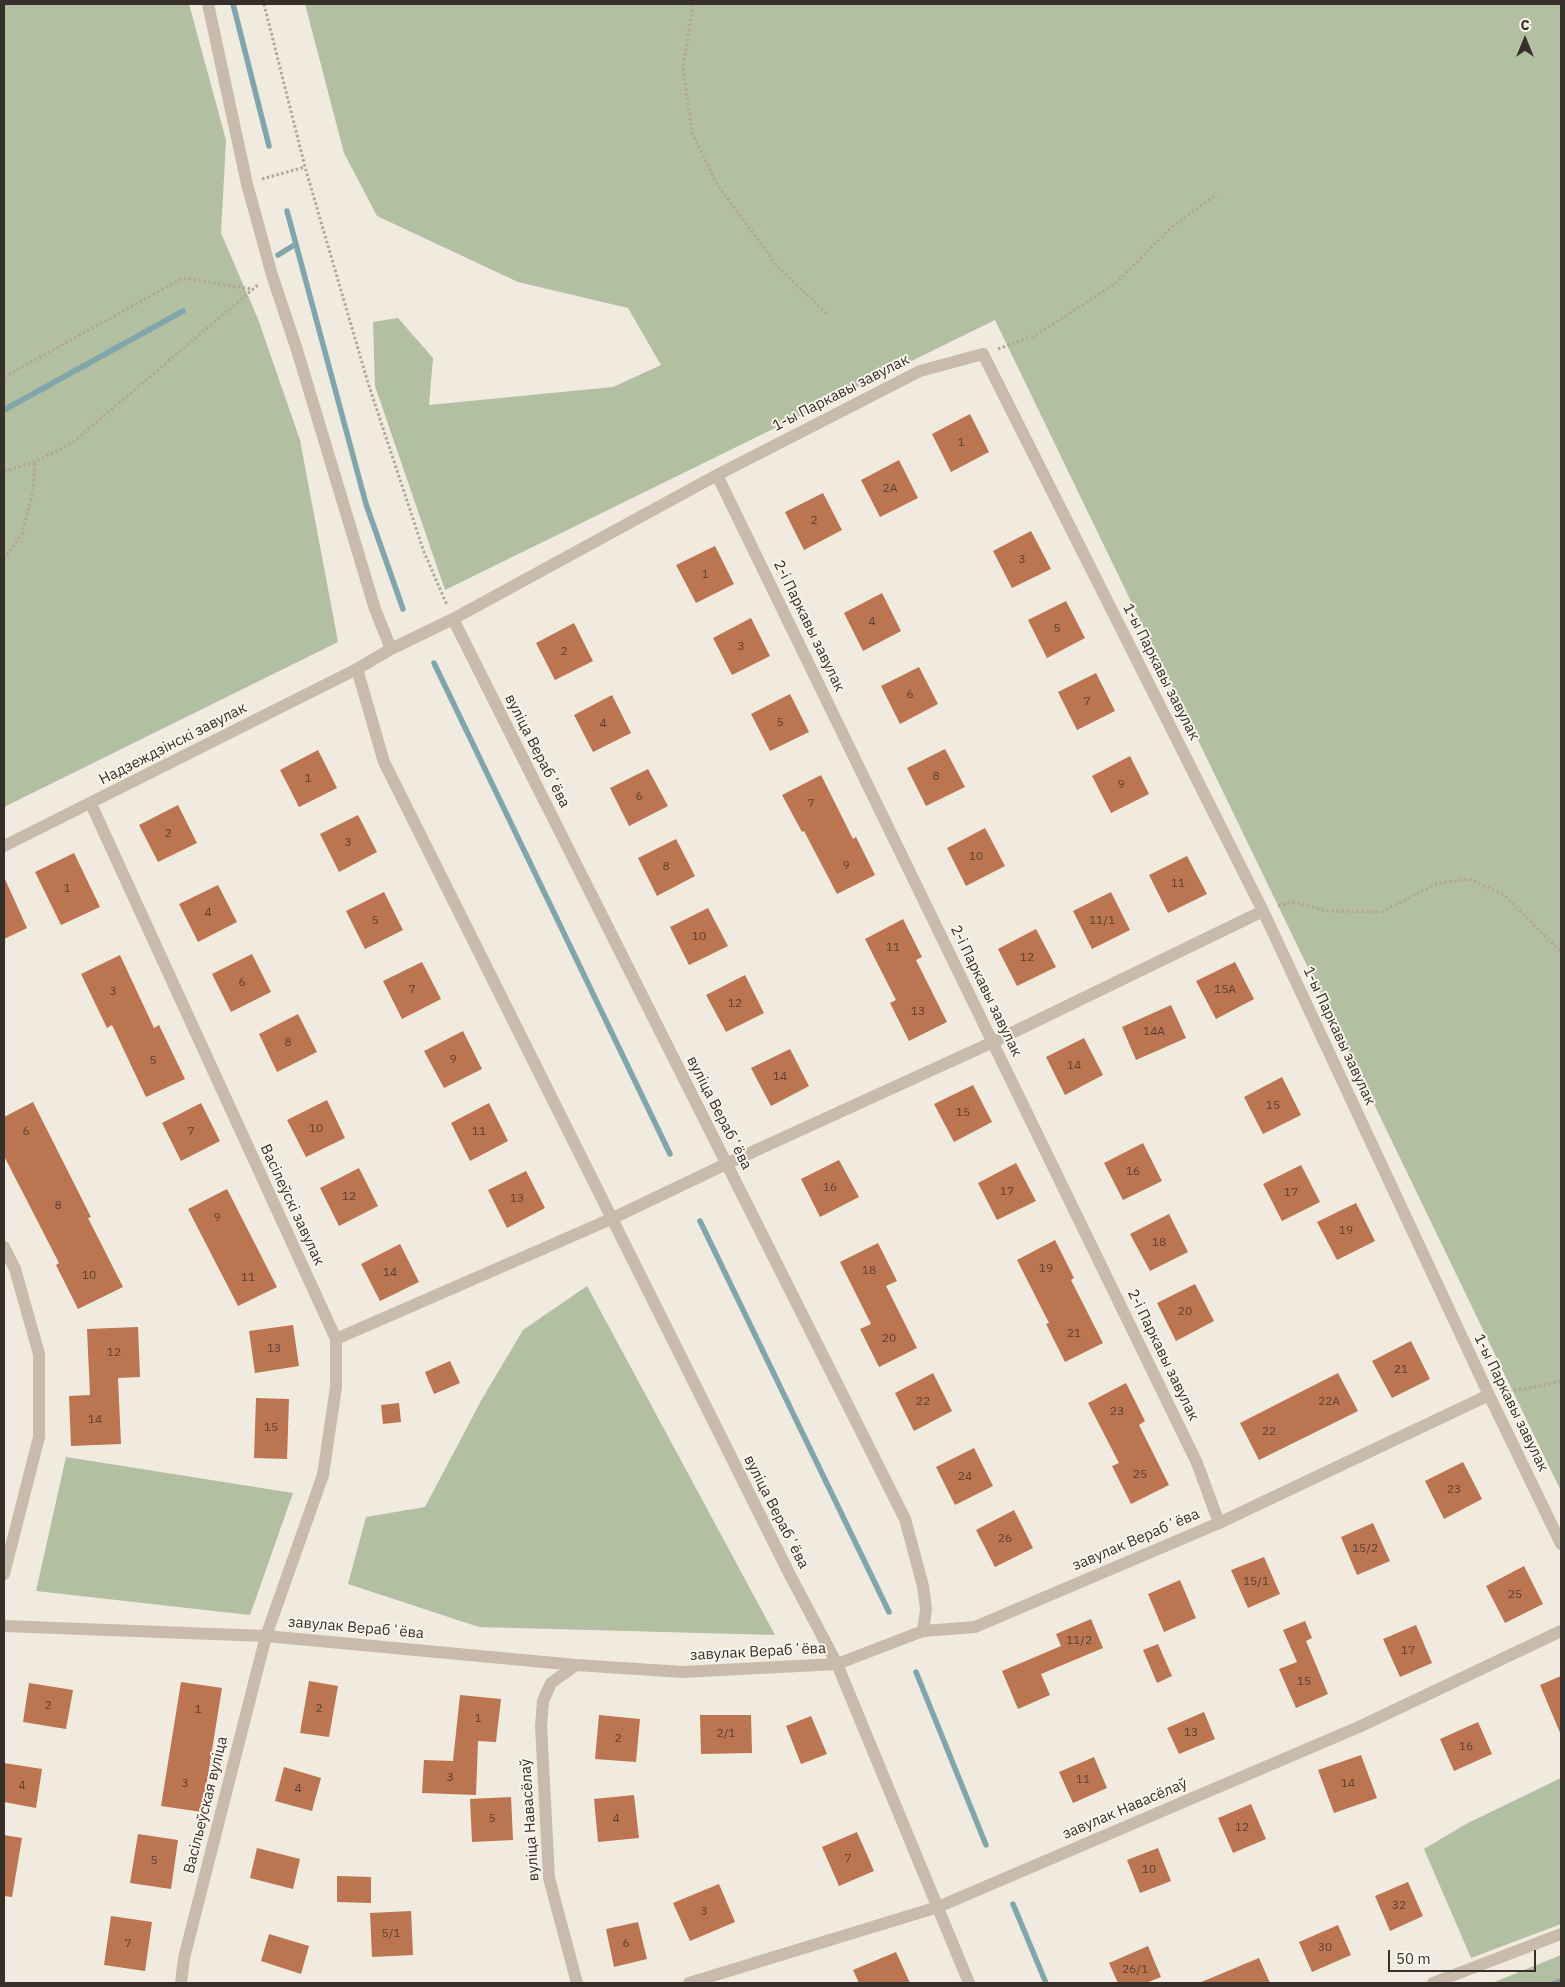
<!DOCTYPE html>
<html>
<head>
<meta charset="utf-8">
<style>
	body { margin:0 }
	#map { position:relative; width:1565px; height:1987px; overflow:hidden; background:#f1eadf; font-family:"IBM Plex Sans",sans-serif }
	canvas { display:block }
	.frame { position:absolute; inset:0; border:5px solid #372f2a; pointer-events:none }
	.north { position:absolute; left:1500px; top:15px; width:50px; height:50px; -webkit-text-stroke:4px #f9f4eb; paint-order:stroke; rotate:0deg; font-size:14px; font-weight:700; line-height:20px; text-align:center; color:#372f2a }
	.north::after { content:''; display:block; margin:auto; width:18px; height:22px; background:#372f2a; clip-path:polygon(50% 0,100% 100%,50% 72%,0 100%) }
	.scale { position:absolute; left:1388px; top:1950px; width:148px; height:22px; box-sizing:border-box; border:2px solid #372f2a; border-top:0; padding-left:6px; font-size:15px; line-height:18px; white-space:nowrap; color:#372f2a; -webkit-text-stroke:4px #f9f4eb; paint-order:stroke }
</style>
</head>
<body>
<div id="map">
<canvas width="1565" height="1987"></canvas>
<div class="frame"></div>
<div class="north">С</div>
<div class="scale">50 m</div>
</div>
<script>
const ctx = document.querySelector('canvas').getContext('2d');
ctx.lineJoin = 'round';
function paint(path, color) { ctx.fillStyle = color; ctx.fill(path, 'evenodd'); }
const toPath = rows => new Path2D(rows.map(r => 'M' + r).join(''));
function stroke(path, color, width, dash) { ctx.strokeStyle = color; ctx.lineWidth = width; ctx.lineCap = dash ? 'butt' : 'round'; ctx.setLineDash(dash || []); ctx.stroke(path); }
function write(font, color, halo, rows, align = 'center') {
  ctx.font = font + ' "IBM Plex Sans",sans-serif'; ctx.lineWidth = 4; ctx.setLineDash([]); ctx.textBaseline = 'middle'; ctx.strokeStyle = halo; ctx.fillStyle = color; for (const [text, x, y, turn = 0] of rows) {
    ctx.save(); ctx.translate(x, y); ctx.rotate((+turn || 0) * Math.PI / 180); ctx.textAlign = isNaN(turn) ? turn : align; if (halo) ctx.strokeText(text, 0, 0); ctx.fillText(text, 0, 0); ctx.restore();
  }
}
const green = toPath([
	[4,4,189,4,226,140,221,233,258,319,300,440,338,642,4,807],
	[305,4,1561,4,1561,1491,995,320,445,590,375,386,373,322,398,318,433,358,429,405,613,387,661,365,628,308,518,282,377,216,344,153],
	[587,1286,775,1635,479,1627,348,1584,366,1517,425,1507,482,1399,523,1330],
	[66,1457,293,1493,250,1615,36,1591],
	[1561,1778,1561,1924,1471,1958,1424,1849,1466,1824],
	[1561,1955,1561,1983,1492,1983]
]);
const stream = toPath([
	[233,4,269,146],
	[287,211,366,504,403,609],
	[278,255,296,244],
	[4,410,183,311],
	[434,663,670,1154],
	[700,1221,889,1612],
	[916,1672,986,1845],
	[1013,1904,1046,1983],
	[1555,1983,1561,1981]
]);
const building = toPath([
	[970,414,989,452,951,472,932,434],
	[899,460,918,498,880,517,861,480],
	[823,493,842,530,804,550,785,512],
	[1031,531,1051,569,1012,588,993,551],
	[715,546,734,584,696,603,676,565],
	[882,593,901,631,863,651,844,613],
	[1066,601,1085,638,1047,658,1028,620],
	[751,618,770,656,732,675,713,638],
	[574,623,593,661,555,680,536,643],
	[919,667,938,704,900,724,881,686],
	[1096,673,1115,711,1077,730,1058,692],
	[790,694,809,732,770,751,751,714],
	[612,695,631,733,593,752,574,715],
	[945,749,965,787,926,806,907,768],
	[318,750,337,788,299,807,280,770],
	[1130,756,1149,794,1111,813,1092,776],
	[648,769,668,806,629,826,610,788],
	[821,775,853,839,856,837,875,875,837,894,804,831,802,832,782,795],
	[178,805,197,843,158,862,139,825],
	[358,815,377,852,339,872,320,834],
	[985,828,1005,866,966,886,947,848],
	[676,839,695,876,657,896,638,858],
	[74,853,100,907,61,925,35,872],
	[1187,856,1207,894,1168,913,1149,875],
	[4,877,27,928,4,939],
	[218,885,237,922,198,942,179,904],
	[384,892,403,930,365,949,346,911],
	[1111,892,1130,930,1092,949,1073,911],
	[708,908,728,946,689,965,670,927],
	[903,919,922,957,916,960,947,1022,909,1041,890,1003,896,1000,865,939],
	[1036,929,1056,967,1017,986,998,949],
	[252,954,271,992,231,1012,212,974],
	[120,955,154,1028,159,1025,185,1079,146,1097,112,1025,107,1028,81,974],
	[422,962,441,999,402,1019,383,981],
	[1235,962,1254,999,1216,1019,1196,981],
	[745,975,764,1013,726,1032,706,995],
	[1171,1005,1186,1038,1136,1060,1122,1027],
	[298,1014,317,1052,277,1072,259,1034],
	[463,1031,482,1069,444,1088,424,1051],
	[1084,1038,1103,1075,1065,1095,1046,1057],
	[790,1049,809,1086,771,1106,751,1068],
	[1282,1077,1301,1115,1263,1134,1244,1097],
	[973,1085,992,1122,954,1142,934,1104],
	[327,1100,345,1138,306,1157,287,1120],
	[33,1102,91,1217,88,1218,123,1287,78,1309,56,1265,59,1263,4,1156,4,1117],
	[201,1103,220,1141,181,1161,162,1123],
	[489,1103,508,1141,470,1161,451,1123],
	[1143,1143,1162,1181,1123,1200,1104,1163],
	[839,1160,859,1197,820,1217,801,1179],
	[1016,1163,1036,1201,997,1220,978,1183],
	[1301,1165,1320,1202,1282,1221,1263,1184],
	[359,1168,378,1206,339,1226,320,1188],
	[526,1171,545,1208,507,1228,488,1190],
	[227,1189,277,1287,238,1306,188,1209],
	[1356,1203,1375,1241,1337,1260,1317,1222],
	[1169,1214,1188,1252,1150,1271,1130,1234],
	[1055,1240,1074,1278,1071,1280,1103,1343,1065,1362,1046,1324,1049,1323,1017,1260],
	[878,1243,897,1281,886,1286,917,1348,879,1367,860,1329,871,1324,840,1262],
	[400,1244,419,1282,380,1301,361,1264],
	[1195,1284,1214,1321,1176,1341,1157,1303],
	[293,1325,299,1366,255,1373,249,1331],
	[138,1327,140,1377,118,1378,121,1444,71,1446,69,1396,90,1395,87,1329],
	[1411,1341,1430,1379,1392,1398,1372,1361],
	[450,1361,460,1383,434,1394,425,1372],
	[933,1373,952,1411,914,1431,895,1393],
	[1338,1373,1358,1411,1259,1460,1240,1423],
	[1126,1383,1145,1421,1139,1425,1169,1485,1131,1504,1112,1466,1119,1463,1088,1403],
	[256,1398,289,1399,287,1459,254,1458],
	[399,1403,401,1422,383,1424,381,1405],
	[974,1448,993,1486,955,1505,936,1467],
	[1463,1462,1482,1499,1444,1519,1425,1481],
	[1014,1510,1033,1548,995,1567,976,1530],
	[1373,1523,1390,1561,1357,1575,1341,1537],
	[1264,1557,1280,1594,1248,1608,1231,1570],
	[1524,1566,1543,1604,1505,1623,1486,1586],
	[1180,1580,1196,1618,1164,1632,1148,1594],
	[1091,1619,1103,1648,1041,1674,1050,1695,1018,1709,1002,1671,1061,1646,1056,1634],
	[1305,1621,1312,1638,1306,1641,1328,1694,1296,1708,1279,1669,1297,1662,1283,1630],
	[1416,1625,1432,1663,1400,1677,1383,1639],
	[1158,1644,1172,1676,1157,1683,1143,1650],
	[1561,1676,1561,1735,1540,1685],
	[309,1681,338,1686,329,1737,300,1733],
	[181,1682,222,1688,202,1812,161,1806],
	[29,1683,73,1690,66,1729,23,1722],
	[460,1695,501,1699,496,1742,478,1741,476,1795,422,1793,424,1760,453,1761],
	[1204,1712,1215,1739,1179,1754,1167,1728],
	[599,1715,640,1719,636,1762,595,1759],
	[700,1715,751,1715,752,1753,701,1754],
	[811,1716,827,1754,801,1764,786,1726],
	[1478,1722,1492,1754,1454,1771,1440,1739],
	[1361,1755,1377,1798,1334,1813,1318,1770],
	[1094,1757,1107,1788,1073,1803,1059,1772],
	[4,1763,42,1769,36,1808,4,1802],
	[284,1767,321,1778,312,1811,275,1801],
	[634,1795,639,1838,598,1842,594,1799],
	[511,1797,513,1840,472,1842,470,1799],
	[1251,1804,1266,1839,1233,1853,1218,1818],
	[857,1832,874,1871,839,1886,822,1847],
	[138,1834,178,1840,171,1889,130,1883],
	[4,1835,22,1838,12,1897,4,1896],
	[257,1848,300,1859,293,1889,250,1878],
	[1158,1848,1171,1881,1140,1893,1127,1860],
	[337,1876,371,1877,371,1903,337,1902],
	[1408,1882,1423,1916,1390,1931,1375,1896],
	[719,1884,735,1922,690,1941,673,1903],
	[411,1911,413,1955,372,1957,370,1913],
	[111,1916,152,1922,145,1971,104,1965],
	[638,1922,647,1959,614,1967,606,1929],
	[1338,1925,1351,1955,1312,1972,1299,1942],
	[269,1934,309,1946,301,1974,261,1961],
	[1148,1946,1161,1977,1146,1983,1118,1983,1109,1963],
	[896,1952,910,1983,859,1983,853,1970],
	[1259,1958,1270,1983,1199,1983]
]);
const path = toPath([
	[264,4,305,167,368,383,424,552,447,605],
	[693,4,683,68,692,133,717,184,778,267,827,314],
	[262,179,305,167],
	[998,349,1036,335,1116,283,1172,227,1217,194],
	[4,377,183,278,251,289],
	[4,471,35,462,72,443,259,284],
	[4,559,22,534,33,491,35,462],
	[1278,906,1293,902,1327,911,1382,912,1436,884,1469,879,1504,895,1561,952],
	[1504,1392,1541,1386,1561,1381]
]);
const minor = toPath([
	[208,4,247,184,272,275,297,350,375,609,391,649],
	[717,475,1197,1463,1219,1523],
	[453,619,905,1519,923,1586,926,1609,923,1631],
	[357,669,384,762,791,1577,837,1664,969,1983],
	[91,804,336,1339,336,1387,323,1475,266,1636,184,1958,181,1983],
	[4,846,357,669,391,649,453,619,717,475,920,371,983,354,1263,911,1489,1395,1561,1544],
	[4,1247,15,1269,39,1354,39,1437,4,1574],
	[336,1339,611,1219,726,1164,993,1042,1263,911],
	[4,1626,266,1636,576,1665,683,1672,837,1664,923,1631,975,1627,1219,1523,1489,1395],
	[576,1665,551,1683,543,1701,541,1726,549,1878,577,1983],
	[689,1983,938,1907,1361,1726,1561,1631],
	[1433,1983,1561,1934]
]);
const numberNames = [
	["1",961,443],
	["2А",890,489],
	["2",814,521],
	["3",1022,560],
	["1",705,575],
	["4",872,622],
	["5",1057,629],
	["3",741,647],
	["2",564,652],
	["6",910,695],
	["7",1087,702],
	["5",780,723],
	["4",603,724],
	["8",936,777],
	["1",308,779],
	["9",1121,785],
	["6",639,797],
	["7",811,804],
	["2",168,834],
	["3",348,843],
	["10",976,857],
	["9",846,866],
	["8",666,867],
	["11",1178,884],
	["1",67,889],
	["4",208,913],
	["5",375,921],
	["11/1",1102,921],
	["10",699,937],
	["11",893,948],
	["12",1027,958],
	["6",242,983],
	["7",412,990],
	["15А",1225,990],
	["3",113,992],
	["12",735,1004],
	["13",918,1012],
	["14А",1154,1032],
	["8",288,1043],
	["9",453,1060],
	["5",153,1061],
	["14",1074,1066],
	["14",780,1077],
	["15",1273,1106],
	["15",963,1113],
	["10",316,1129],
	["6",26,1132],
	["7",191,1132],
	["11",479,1132],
	["16",1133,1172],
	["16",830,1188],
	["17",1007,1192],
	["17",1291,1193],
	["12",349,1197],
	["13",517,1199],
	["8",58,1206],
	["9",217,1218],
	["19",1346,1231],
	["18",1159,1243],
	["19",1046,1269],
	["18",869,1271],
	["14",390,1273],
	["10",89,1276],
	["11",248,1278],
	["20",1185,1312],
	["21",1074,1334],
	["20",889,1339],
	["13",274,1349],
	["12",114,1353],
	["21",1401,1370],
	["22",923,1402],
	["22А",1329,1402],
	["23",1117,1412],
	["14",95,1420],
	["15",271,1428],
	["22",1269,1432],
	["25",1140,1475],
	["24",965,1477],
	["23",1454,1490],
	["26",1005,1539],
	["15/2",1365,1549],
	["15/1",1256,1582],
	["25",1515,1595],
	["11/2",1079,1641],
	["17",1408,1651],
	["15",1304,1682],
	["2",48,1706],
	["2",319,1709],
	["1",198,1710],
	["1",478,1719],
	["13",1191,1733],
	["2/1",726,1734],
	["2",618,1739],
	["16",1466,1747],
	["3",450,1778],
	["11",1083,1780],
	["3",185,1784],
	["14",1348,1784],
	["4",22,1786],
	["4",298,1789],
	["5",492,1819],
	["4",616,1819],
	["12",1242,1828],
	["7",848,1859],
	["5",154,1861],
	["10",1149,1870],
	["32",1399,1906],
	["3",704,1912],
	["5/1",391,1934],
	["7",128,1944],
	["6",626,1944],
	["30",1325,1948],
	["26/1",1135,1970]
];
const streetNames = [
	["1-ы Паркавы завулак",841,393,-27],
	["2-і Паркавы завулак",809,626,64],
	["1-ы Паркавы завулак",1161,672,63],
	["Надзеждзінскі завулак",173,744,-27],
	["вуліца Верабʼёва",537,751,63],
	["2-і Паркавы завулак",986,991,64],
	["1-ы Паркавы завулак",1339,1036,65],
	["вуліца Верабʼёва",719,1113,63],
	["Васілеўскі завулак",292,1205,65],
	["2-і Паркавы завулак",1163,1355,64],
	["1-ы Паркавы завулак",1511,1403,64],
	["вуліца Верабʼёва",776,1512,63],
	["завулак Верабʼёва",1136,1540,-23],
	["завулак Верабʼёва",356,1628,5],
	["завулак Верабʼёва",758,1652,-3],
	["Васільеўская вуліца",206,1805,-76],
	["завулак Навасёлаў",1125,1809,-23],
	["вуліца Навасёлаў",530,1820,-94]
];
paint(green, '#b2bfa0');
stroke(stream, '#80a6ac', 5.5);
paint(building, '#bc7551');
stroke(path, '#b4a696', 3, [2.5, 2.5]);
stroke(minor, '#c8bbac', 12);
write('12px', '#584034', null, numberNames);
write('15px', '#372f2a', '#f9f4eb', streetNames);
</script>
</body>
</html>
